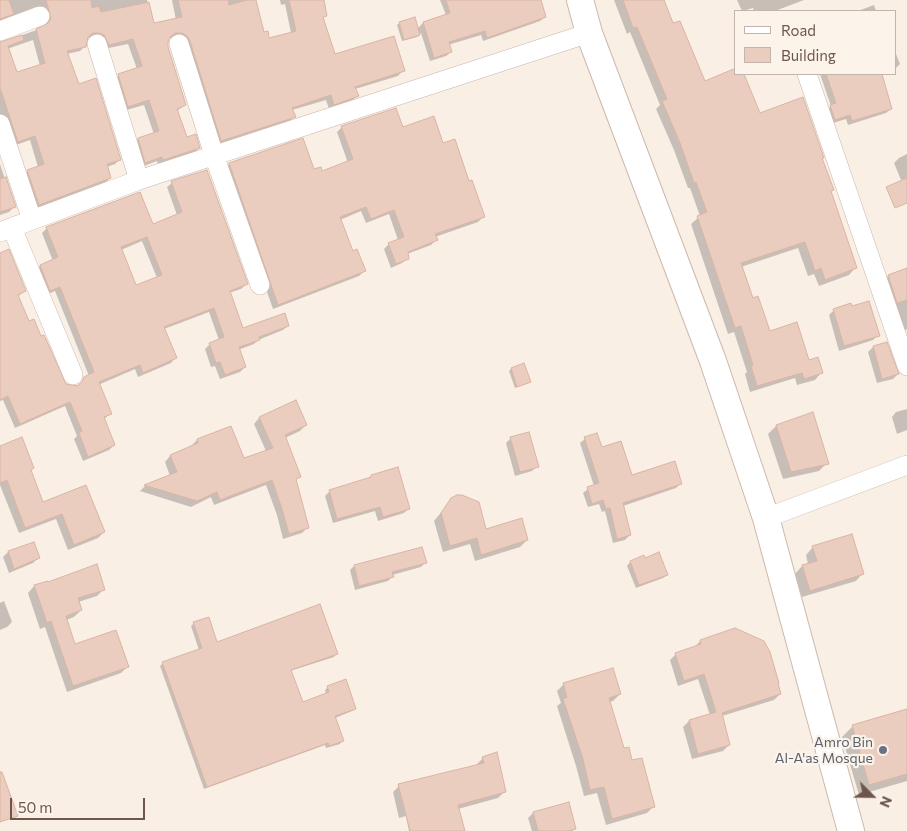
<!DOCTYPE html>
<html>
<head>
<meta charset="utf-8">
<style>
	body { margin:0 }
	#map { position:relative; width:907px; height:831px; overflow:hidden; background:#f9efe5; font-family:Commissioner,sans-serif }
	canvas { display:block }
	.legend { position:absolute; left:734px; top:10px; width:162px; height:65px; box-sizing:border-box; background:#fcf4ea; border:1px solid #c3b5ab; margin:0; padding:6px 9px; list-style:none; font-size:15px; color:#6e564d }
	.legend li { display:flex; align-items:center; gap:10px; height:25px }
	.legend b { width:25px; border:1px solid #c3b5ab }
	.north { position:absolute; left:847px; top:771px; width:50px; height:50px; -webkit-text-stroke:4px #fcf4ea; paint-order:stroke; rotate:113deg; font-size:14px; font-weight:700; line-height:20px; text-align:center; color:#6e564d }
	.north::after { content:''; display:block; margin:auto; width:18px; height:22px; background:#6e564d; clip-path:polygon(50% 0,100% 100%,50% 72%,0 100%) }
	.scale { position:absolute; left:10px; top:798px; width:135px; height:22px; box-sizing:border-box; border:2px solid #6e564d; border-top:0; padding-left:6px; font-size:15px; line-height:18px; white-space:nowrap; color:#6e564d; -webkit-text-stroke:4px #fcf4ea; paint-order:stroke }
</style>
</head>
<body>
<div id="map">
<canvas width="907" height="831"></canvas>
<ul class="legend">
<li><b style="height:6px;background:#fff"></b>Road</li>
<li><b style="height:14px;background:#ebcdc0"></b>Building</li>
</ul>
<div class="north">N</div>
<div class="scale">50 m</div>
</div>
<script>
const ctx = document.querySelector('canvas').getContext('2d');
ctx.lineJoin = 'round';
function paint(path, color) { ctx.fillStyle = color; ctx.fill(path, 'evenodd'); }
const toPath = rows => new Path2D(rows.map(r => 'M' + r).join(''));
function stroke(path, color, width, dash) { ctx.strokeStyle = color; ctx.lineWidth = width; ctx.lineCap = dash ? 'butt' : 'round'; ctx.setLineDash(dash || []); ctx.stroke(path); }
function write(font, color, halo, rows, align = 'center') {
  ctx.font = font + ' Commissioner,sans-serif'; ctx.lineWidth = 4.5; ctx.setLineDash([]); ctx.textBaseline = 'middle'; ctx.strokeStyle = halo; ctx.fillStyle = color; for (const [text, x, y, turn = 0] of rows) {
    ctx.save(); ctx.translate(x, y); ctx.rotate((+turn || 0) * Math.PI / 180); ctx.textAlign = isNaN(turn) ? turn : align; if (halo) ctx.strokeText(text, 0, 0); ctx.fillText(text, 0, 0); ctx.restore();
  }
}
const shadow = toPath([
	[0,0,147,0,153,25,176,20,172,0,254,0,263,34,269,39,291,33,285,4,281,5,280,0,320,0,322,18,334,56,403,70,398,76,355,89,357,96,352,101,329,109,326,100,292,110,294,117,289,122,216,145,176,38,169,38,167,47,185,105,177,111,186,139,199,148,194,153,158,164,157,161,141,167,133,144,138,139,154,134,144,105,123,111,114,80,119,75,137,69,128,44,104,49,93,37,87,38,85,46,80,51,67,54,78,86,120,159,115,164,107,167,110,178,105,183,34,210,23,176,28,171,38,167,30,140,13,146,0,115,0,43,45,27,46,18,0,21],
	[33,40,40,66,16,74,7,49],
	[440,0,539,0,545,17,540,21,483,41,481,35,448,45,451,52,446,56,430,61,421,33,417,37,402,41,397,25,400,23,417,29,423,23,446,15],
	[614,0,663,0,672,25,705,83,736,74,742,74,759,114,821,159,832,190,830,192,855,268,849,275,819,286,814,274,808,276,798,248,741,267,752,300,769,333,821,373,815,380,797,385,795,378,750,392,745,374,747,372,734,332,728,334,691,224,700,216,690,188,688,188,674,150,656,109,660,105,630,32,627,34],
	[737,0,804,0,775,11,754,11,753,8,742,11],
	[874,5,876,11,858,11],
	[896,54,900,64,896,68],
	[820,74,882,74,881,74,891,109,886,113,848,125,846,119,830,124,826,111,831,106],
	[342,127,402,128,443,145,468,183,483,217,478,222,435,237,436,240,431,245,407,254,407,258,402,263,391,268,384,249,389,244,398,240,389,214,366,223,361,211,340,220,352,253,364,271,359,276,273,309,224,169,229,164,322,172,348,163,337,132],
	[907,154,907,178,901,180,894,163,899,158],
	[0,164,14,207,9,212,0,215],
	[206,171,246,284,241,289,229,293,243,330,288,325,283,330,258,340,254,344,238,350,245,367,240,372,220,379,215,366,211,367,205,349,210,344,219,340,209,312,164,329,175,358,171,363,138,377,135,369,98,385,110,414,104,419,114,445,109,450,83,461,74,439,77,436,65,406,15,428,3,400,0,401,0,254,25,291,17,297,28,323,65,385,78,386,81,382,79,387,89,376,55,291,46,295,35,271,40,266,53,261,42,233,47,228,153,226,177,215,167,187,172,183],
	[142,241,157,278,136,287,121,250],
	[907,269,907,329,904,331,884,281,888,276],
	[834,310,878,335,873,340,839,351,829,315],
	[873,347,898,374,893,379,877,383,868,352],
	[511,369,530,382,515,388,509,371],
	[295,402,306,425,300,431,285,438,299,476,295,481,308,527,302,533,283,539,277,515,266,485,214,505,211,497,191,507,140,491,145,486,170,476,165,462,170,456,191,446,197,440,231,427,243,460,266,451,254,424,259,418],
	[907,409,907,430,897,434,892,417,896,412],
	[812,414,827,463,819,471,783,479,768,434,776,426],
	[511,438,537,466,532,471,515,476,506,443],
	[585,439,602,449,632,476,681,483,676,488,623,506,630,535,625,540,613,543,605,511,602,512,599,504,588,507,583,493,588,489,594,486,580,443],
	[0,448,30,471,42,504,104,532,98,538,68,550,56,519,19,533,0,485],
	[371,476,409,508,404,513,378,521,375,511,333,523,325,496,330,491,368,480],
	[452,499,485,531,527,540,520,547,475,561,470,544,443,552,434,521],
	[33,543,38,558,33,563,9,573,3,557,8,552],
	[813,547,863,573,856,581,802,597,795,574,802,566,808,564,806,555],
	[422,549,425,563,421,567,392,575,392,577,388,581,355,590,350,570,354,566],
	[630,562,667,575,663,578,636,588,627,566],
	[47,582,104,589,97,596,78,602,81,610,74,617,66,620,74,646,127,667,121,673,67,692,45,627,40,629,28,593,34,586],
	[4,601,12,622,7,627,0,630,0,603],
	[194,623,216,644,336,654,334,657,290,671,302,704,326,694,325,690,328,687,355,709,352,711,335,718,342,741,340,744,326,748,325,745,204,789,160,666,162,664,199,650,191,626],
	[735,630,777,684,780,694,774,700,722,716,729,745,723,751,692,759,683,727,689,721,710,715,698,679,678,686,670,660,676,654,694,648,700,641],
	[564,684,620,694,613,701,609,702,623,750,631,762,654,806,647,813,606,825,597,793,584,796,576,766,557,706,561,703,557,691],
	[907,711,907,781,859,795,842,737,853,726],
	[483,758,504,792,498,798,458,809,463,831,409,831,406,816,399,818,393,792,399,786,477,766,477,764],
	[533,813,575,829,572,831,532,831,528,818]
]);
const building = toPath([
	[0,0,9,0,14,14,0,19,0,0],
	[46,0,91,0,92,8,99,6,101,12,149,2,154,23,182,17,178,0,228,0,229,5,247,0,256,0,264,32,268,31,269,38,296,31,289,0,324,0,327,16,323,17,335,54,394,36,405,71,355,87,359,96,334,105,331,95,292,108,296,117,221,141,190,41,187,36,182,33,175,33,170,37,168,42,168,47,186,105,177,109,187,137,196,134,200,148,163,160,162,157,145,163,138,138,159,131,149,100,128,107,118,74,142,66,133,39,109,45,104,35,99,33,93,33,88,37,86,47,67,51,79,84,96,78,121,160,107,164,111,178,39,205,27,170,44,164,35,136,18,142,0,88,0,42,22,35,24,40,8,46,17,72,45,63,36,29,48,23,51,18,46,0],
	[446,0,541,0,546,17,487,38,485,31,449,42,452,52,434,58,423,22,450,13,446,0],
	[623,0,664,0,673,23,680,21,705,81,736,68,736,74,744,74,760,113,803,97,824,158,822,158,834,190,831,191,857,268,825,280,821,268,815,271,805,242,741,263,753,298,758,296,770,331,797,322,809,360,818,357,823,373,804,379,802,373,757,386,751,366,753,365,741,326,735,328,697,216,707,212,696,182,694,183,680,143,662,101,667,99,637,27,633,28,623,0],
	[415,17,420,35,404,40,399,22,415,17],
	[826,74,882,74,892,109,852,121,850,115,835,120,830,105,836,103,826,74],
	[396,108,403,127,434,116,443,143,455,139,469,181,472,180,485,217,435,234,438,240,408,252,409,259,396,264,388,243,404,237,394,210,371,219,366,207,340,217,353,251,357,249,366,271,278,305,229,163,303,138,314,169,321,167,322,171,353,159,341,126,396,108],
	[207,170,248,284,230,291,243,328,285,313,289,326,259,337,260,340,239,347,246,367,225,375,220,362,216,363,209,343,224,337,214,308,164,327,177,358,143,373,140,365,99,382,112,414,104,417,115,445,88,457,79,433,82,431,70,402,20,424,8,396,0,400,0,253,9,249,26,291,18,295,29,321,34,319,41,336,44,335,66,384,77,386,82,382,84,377,94,372,60,287,50,291,40,265,58,257,46,227,140,192,153,224,182,212,171,181,207,170],
	[147,237,162,275,136,285,121,247,147,237],
	[6,177,16,207,0,212,0,179,6,177],
	[907,178,907,203,895,208,886,187,907,178],
	[907,268,907,300,897,303,888,275,907,268],
	[869,301,880,336,844,346,833,309,851,303,852,306,869,301],
	[887,342,899,374,882,379,873,346,887,342],
	[524,363,531,382,517,387,511,368,524,363],
	[296,400,307,425,285,435,301,477,296,479,309,528,289,534,282,509,272,480,220,500,217,492,197,501,144,485,177,472,170,455,198,443,197,439,231,426,244,458,273,448,259,417,296,400],
	[813,412,829,464,791,472,776,425,813,412],
	[529,432,539,467,520,472,510,437,529,432],
	[597,433,602,447,621,441,632,475,675,461,682,484,623,503,631,535,617,539,610,508,606,509,603,500,592,504,587,487,599,483,584,437,597,433],
	[22,437,34,468,31,470,43,502,86,485,105,532,74,545,62,514,25,528,7,480,0,483,0,446,22,437],
	[398,467,410,509,383,517,380,507,337,519,329,490,371,477,371,475,398,467],
	[457,495,462,495,479,502,486,529,522,518,528,540,481,555,477,538,450,546,441,513,451,498,457,495],
	[852,534,864,574,810,591,802,565,817,561,812,546,852,534],
	[34,542,40,558,14,569,8,551,34,542],
	[422,547,427,563,392,572,394,577,359,586,354,565,422,547],
	[659,552,668,575,639,585,630,561,644,555,645,558,659,552],
	[97,564,105,590,78,598,82,610,66,616,75,644,116,630,129,667,73,686,51,621,47,623,34,585,48,581,48,582,97,564],
	[320,604,338,654,291,670,303,702,329,692,327,686,346,679,356,709,335,716,344,741,329,746,328,743,207,787,162,662,202,648,193,622,209,617,217,642,320,604],
	[735,628,764,641,770,652,779,683,778,683,781,694,722,713,730,745,698,754,689,720,716,712,704,674,684,681,675,653,701,644,700,640,735,628],
	[613,668,621,694,609,698,624,748,629,747,632,760,642,758,655,807,612,819,604,787,590,790,583,759,563,699,567,697,563,683,613,668],
	[907,709,907,774,869,785,852,725,907,709],
	[497,752,506,792,458,805,465,831,410,831,398,784,484,763,482,757,497,752],
	[0,772,2,772,18,816,0,822,0,772],
	[569,802,576,829,568,831,538,831,533,812,569,802]
]);
const street = toPath([
	[0,31,40,16],
	[97,44,139,180],
	[179,44,214,155,260,285],
	[807,74,907,366],
	[0,124,32,220],
	[12,228,73,375],
	[0,232,139,180,589,33],
	[766,518,907,465]
]);
const secondary = toPath([
	[580,0,589,33,713,361,766,518,851,831]
]);
const markers = [
	[883,750,5,"#6b7280"]
];
const worshipNames = [
	["Amro Bin",873,742],
	["Al-A'as Mosque",873,758]
];
paint(shadow, '#0003');
paint(building, '#ebcdc0');
stroke(building, '#dbb3a2', 1);
stroke(street, '#c8b7ac', 20);
stroke(secondary, '#cdb8ad', 28);
stroke(street, '#fff', 19);
stroke(secondary, '#fff', 26);
for (const [x, y, r, color] of markers) { const dot = new Path2D(); dot.arc(x, y, r, 0, 2 * Math.PI); ctx.fillStyle = color; ctx.fill(dot); stroke(dot, '#fcf4ea', 2); }
write('14px', '#5b616d', '#fcf4ea', worshipNames, 'right');
</script>
</body>
</html>
